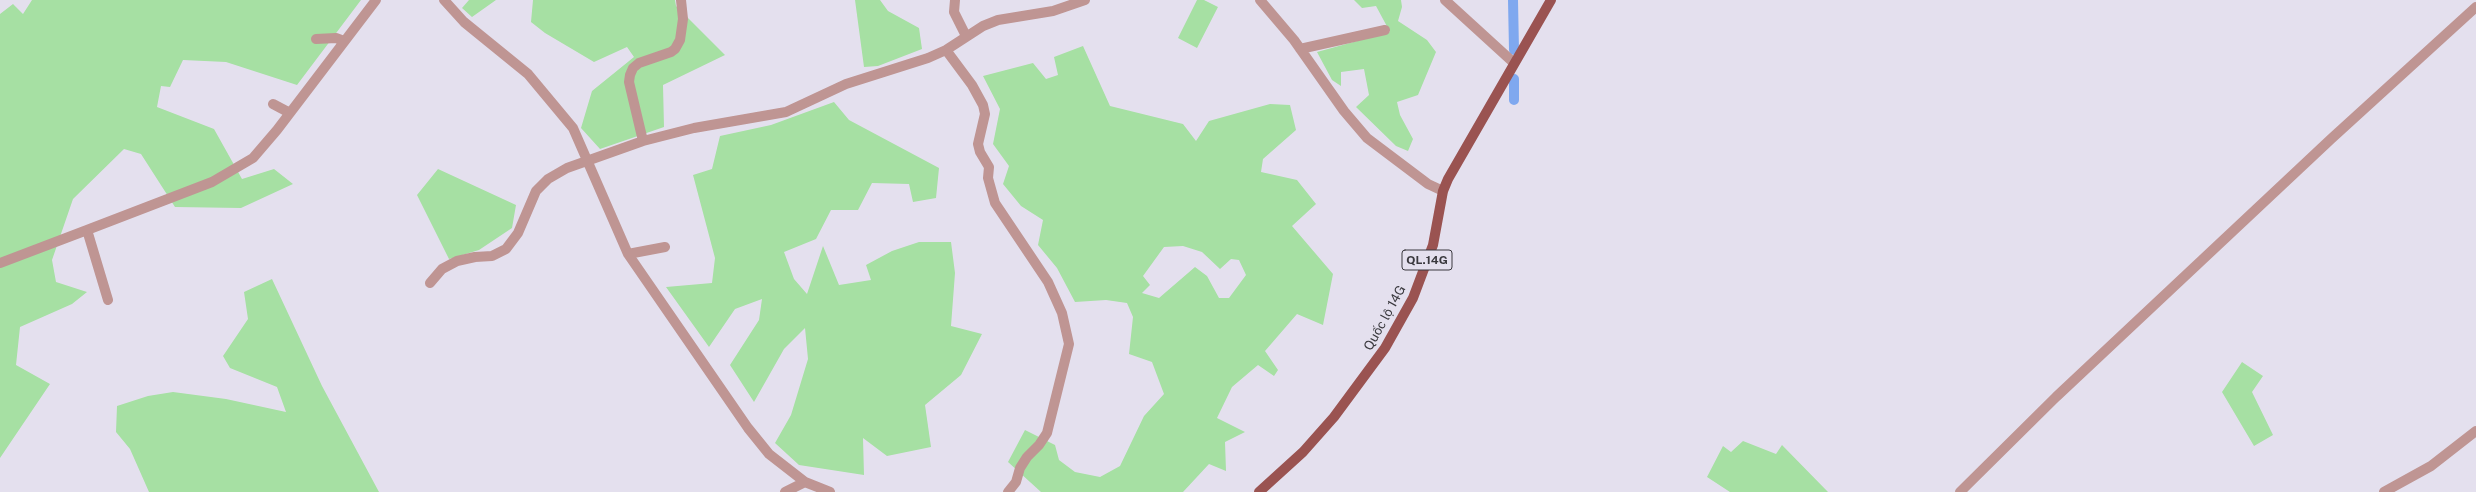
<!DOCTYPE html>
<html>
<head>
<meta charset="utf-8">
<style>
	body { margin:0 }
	canvas { display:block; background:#e4e0ee }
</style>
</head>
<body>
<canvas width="2476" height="492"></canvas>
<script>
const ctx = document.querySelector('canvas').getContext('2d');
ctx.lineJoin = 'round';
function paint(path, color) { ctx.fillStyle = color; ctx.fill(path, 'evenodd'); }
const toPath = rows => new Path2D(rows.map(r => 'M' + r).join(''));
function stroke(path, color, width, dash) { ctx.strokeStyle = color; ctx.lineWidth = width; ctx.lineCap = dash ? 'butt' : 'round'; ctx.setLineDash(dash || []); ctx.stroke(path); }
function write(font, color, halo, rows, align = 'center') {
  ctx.font = font + ' "Public Sans",sans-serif'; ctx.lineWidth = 3.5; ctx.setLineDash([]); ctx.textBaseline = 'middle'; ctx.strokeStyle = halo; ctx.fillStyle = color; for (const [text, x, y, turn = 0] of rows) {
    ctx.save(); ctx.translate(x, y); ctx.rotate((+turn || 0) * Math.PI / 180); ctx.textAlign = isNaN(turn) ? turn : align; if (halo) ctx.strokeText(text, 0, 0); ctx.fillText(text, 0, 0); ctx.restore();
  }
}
const green = toPath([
	[32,0,361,0,297,85,226,62,183,60,170,87,161,86,157,107,214,129,242,179,274,169,293,184,241,208,175,207,141,154,124,149,73,199,52,260,56,282,87,292,72,304,20,327,16,365,50,384,0,458,0,14,13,4,23,14],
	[469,0,496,0,472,17,462,8],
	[533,0,675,0,676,6,725,55,663,85,664,127,600,149,581,128,592,91,634,57,627,47,594,62,545,33,531,22],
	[855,0,880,0,888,11,919,28,922,49,878,66,864,67],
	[1197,0,1204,0,1218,7,1197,48,1178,38],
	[1354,0,1401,0,1402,7,1398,21,1427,40,1436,52,1418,95,1397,102,1400,115,1413,139,1408,151,1396,146,1356,107,1369,95,1364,69,1341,72,1341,86,1332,80,1317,52,1390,32,1376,6,1362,8],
	[1083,46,1110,106,1183,124,1196,141,1209,121,1270,104,1290,105,1296,130,1263,159,1261,172,1297,180,1316,204,1292,226,1333,274,1323,325,1297,314,1265,351,1278,370,1274,376,1258,365,1232,387,1217,418,1245,432,1225,442,1226,471,1209,464,1183,492,1041,492,1008,462,1025,430,1055,445,1059,460,1075,472,1100,477,1120,466,1144,416,1164,394,1152,362,1129,354,1133,317,1127,303,1106,300,1075,302,1057,268,1038,245,1043,220,1021,206,1003,184,1009,166,993,144,1000,109,983,76,1033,63,1046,79,1058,75,1054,57],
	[1183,246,1202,252,1220,269,1231,259,1239,260,1246,275,1229,298,1219,298,1207,276,1195,267,1159,298,1142,293,1150,285,1143,276,1164,247],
	[834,102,849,120,939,168,936,198,913,202,909,184,872,183,858,210,831,210,816,239,784,252,794,279,807,294,823,246,839,285,871,280,866,265,892,251,919,242,951,242,955,273,951,326,982,334,961,375,925,405,931,447,887,456,863,438,864,475,799,465,775,443,791,415,808,359,805,328,784,349,754,402,730,365,759,320,762,299,735,309,709,347,666,287,712,283,715,258,693,175,712,169,720,136,771,125],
	[438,169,516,205,512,228,479,250,449,259,417,195],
	[272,279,322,386,379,492,149,492,130,449,116,432,117,406,148,396,173,392,226,399,286,412,277,387,230,368,223,356,248,319,244,292],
	[2242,362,2263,376,2252,392,2273,435,2254,446,2222,392],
	[1743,441,1776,454,1782,445,1828,492,1730,492,1707,477,1723,446,1731,452]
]);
const canal = toPath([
	[1513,0,1514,50],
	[1514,100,1514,79]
]);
const minor = toPath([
	[444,0,464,22,528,74,573,128,628,254,748,428,769,454,805,482,830,492],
	[955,0,954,12,966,36],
	[1260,0,1294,40,1344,111,1367,138,1428,184,1443,191],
	[1445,0,1514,63],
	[316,39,336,38,344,41],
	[1300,49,1385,30],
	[946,50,972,85,983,105,985,114,978,144,980,152,989,167,988,178,995,203,1048,282,1062,313,1069,344,1047,433,1039,445,1027,457,1020,468,1016,482,1008,492],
	[273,104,290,113],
	[643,141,629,82,630,75,633,68,639,63,671,52,675,49,680,40,683,19,681,0],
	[87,230,212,182,253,158,277,130,376,0],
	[628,254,665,247],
	[0,263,87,230,108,300],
	[430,283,442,269,457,261,475,257,492,256,506,249,518,233,536,191,548,179,567,168,643,141,694,128,786,112,846,84,928,58,946,50,983,26,998,20,1053,11,1085,0],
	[785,492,805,482],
	[1960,492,2056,397,2331,139,2476,7],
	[2384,492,2431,466,2476,431]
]);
const major = toPath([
	[1259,492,1303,452,1334,417,1385,348,1413,298,1433,245,1443,191,1448,179,1551,0]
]);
const shields = [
	[1427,260,50]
];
const shieldNames = [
	["QL.14G",1427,260]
];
const streetNames = [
	["Quốc lộ 14G",1385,318,-61]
];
paint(green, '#a6e0a3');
stroke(canal, '#7fa8ef', 10);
stroke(minor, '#bf9593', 10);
stroke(major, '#9a5351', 10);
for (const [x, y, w] of shields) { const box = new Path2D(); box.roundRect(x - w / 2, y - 10, w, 20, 3); ctx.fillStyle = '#e4e0ee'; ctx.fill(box); stroke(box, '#3a393e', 1); }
write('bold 12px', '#3a393e', null, shieldNames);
write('13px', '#3a393e', '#e4e0ee', streetNames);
</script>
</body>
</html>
